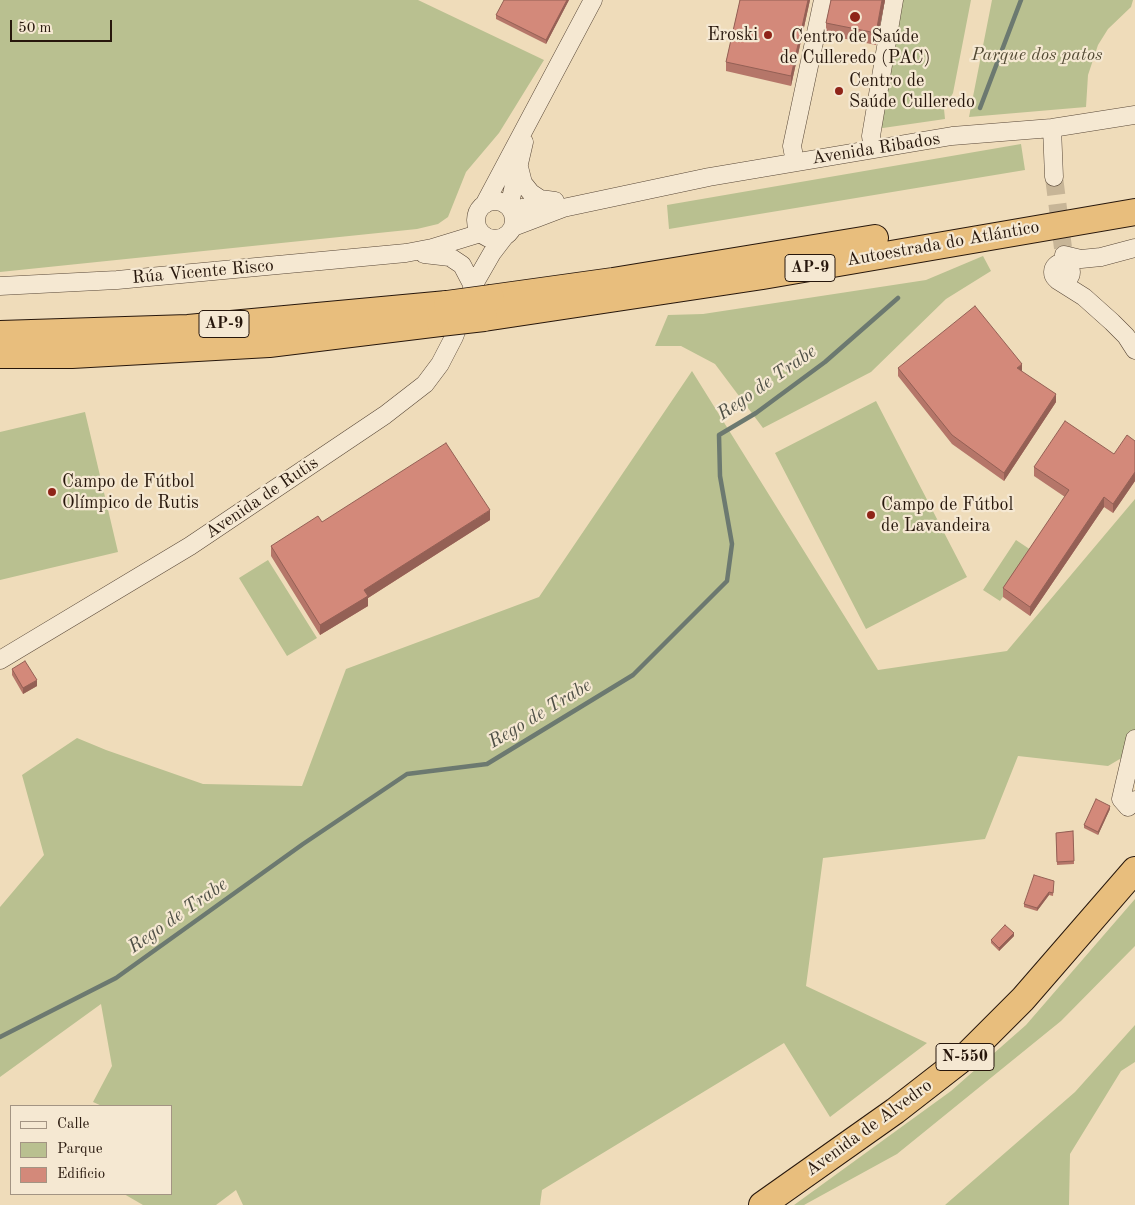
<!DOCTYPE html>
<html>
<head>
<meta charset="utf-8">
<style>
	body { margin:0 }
	#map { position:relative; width:1135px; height:1205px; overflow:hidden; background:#efdcba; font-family:"Old Standard TT",serif }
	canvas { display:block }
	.legend { position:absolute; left:10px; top:1105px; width:162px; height:90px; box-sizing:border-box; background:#f5e8d2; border:1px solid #a39483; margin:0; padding:6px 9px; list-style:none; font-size:15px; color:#27170c }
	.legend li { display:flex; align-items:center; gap:10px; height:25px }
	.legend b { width:25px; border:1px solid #a39483 }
	.scale { position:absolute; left:10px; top:20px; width:102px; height:22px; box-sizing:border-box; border:2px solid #27170c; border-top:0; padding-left:6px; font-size:15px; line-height:18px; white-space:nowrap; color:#27170c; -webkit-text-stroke:4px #f5e8d2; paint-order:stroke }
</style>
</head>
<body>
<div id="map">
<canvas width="1135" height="1205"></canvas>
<ul class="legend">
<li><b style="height:6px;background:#f5e8d2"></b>Calle</li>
<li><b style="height:14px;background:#b9c090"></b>Parque</li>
<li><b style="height:14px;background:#d3897a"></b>Edificio</li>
</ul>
<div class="scale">50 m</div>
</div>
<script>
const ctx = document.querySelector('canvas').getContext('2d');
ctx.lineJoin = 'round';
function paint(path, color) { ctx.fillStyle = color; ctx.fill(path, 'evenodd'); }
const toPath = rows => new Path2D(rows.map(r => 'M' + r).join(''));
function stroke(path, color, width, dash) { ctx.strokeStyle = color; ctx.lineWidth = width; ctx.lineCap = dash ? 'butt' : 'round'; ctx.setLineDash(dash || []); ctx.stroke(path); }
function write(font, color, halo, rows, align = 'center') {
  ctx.font = font + ' "Old Standard TT",serif'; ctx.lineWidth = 4.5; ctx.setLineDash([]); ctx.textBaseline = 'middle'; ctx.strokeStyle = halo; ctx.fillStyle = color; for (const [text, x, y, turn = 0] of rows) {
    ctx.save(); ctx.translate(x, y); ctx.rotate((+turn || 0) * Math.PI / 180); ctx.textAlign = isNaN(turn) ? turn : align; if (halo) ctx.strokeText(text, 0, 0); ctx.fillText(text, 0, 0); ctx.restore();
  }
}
const green = toPath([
	[0,0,418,0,544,60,499,133,466,172,448,217,438,224,417,229,0,272],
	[901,0,971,0,953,93,944,109,945,119,876,129],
	[992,0,1133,0,1131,7,1108,29,1098,45,1088,75,1086,107,969,117],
	[1021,144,1025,170,669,229,667,205],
	[983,256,991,271,946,299,871,372,763,428,715,364,681,346,655,346,668,315,703,314,926,280],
	[692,371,878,670,1007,651,1135,499,1135,750,1108,766,1018,756,985,839,823,858,806,986,927,1043,830,1117,784,1043,542,1190,540,1205,243,1205,236,1190,216,1205,143,1205,124,1194,171,1194,171,1106,102,1106,93,1102,112,1066,101,1004,0,1077,0,907,44,855,22,775,77,738,106,750,203,784,302,786,346,669,539,597],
	[876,401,967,577,866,629,775,453],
	[85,412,118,552,0,580,0,432],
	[1016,540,1034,552,1000,601,983,590],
	[268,560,317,638,287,656,239,578],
	[1135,899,1135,946,1061,1021,897,1154,804,1205,794,1205,951,1091,1026,1025],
	[1135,1025,1135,1062,1121,1071,1070,1154,1069,1205,945,1205,1075,1092]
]);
const stream = toPath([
	[980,108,1021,0],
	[0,1037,116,978,303,844,407,774,487,764,633,675,727,581,732,544,720,476,719,435,756,413,825,362,898,298]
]);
const minorTunnel = toPath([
	[1054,177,1063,248]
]);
const minor = toPath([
	[1052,128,1054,177],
	[873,149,871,136,894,0],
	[795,162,792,146,823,0],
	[519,167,523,183,531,193,540,199,555,201],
	'476 220a19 19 0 1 1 38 0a19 19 0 1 1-38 0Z',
	[484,205,593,0],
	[509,207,524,142],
	[511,210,554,202],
	[513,227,563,208,709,177,952,136,1052,128,1135,115],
	[424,254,450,257,462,265,473,286],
	[1064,255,1081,259,1101,257,1135,248],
	'1053 272a9 9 0 1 1 18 0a9 9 0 1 1-18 0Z',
	[1057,280,1084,297,1112,322,1126,336,1135,350],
	[0,286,117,280,406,253,432,248,481,233],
	[0,660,190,546,385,415,425,384,440,364,454,337,473,286,492,253,505,236],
	[1135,739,1121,799,1128,807,1135,800]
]);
const highway = toPath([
	[491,298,613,281,875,238],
	[484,318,763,276,1135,212],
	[0,334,188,328,447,304],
	[0,355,72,355,269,344,440,323],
	[762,1205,895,1111,967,1055,1023,999,1135,870]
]);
const highwayBridge = toPath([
	[447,304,491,298],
	[440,323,484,318]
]);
const wall = toPath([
	[569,0,546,44,496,19,496,15],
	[740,0,810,0,791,86,726,71,726,62],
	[831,0,885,0,876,45,826,35,826,23],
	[898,368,1022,372,1056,402,1004,481,952,444,898,376],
	[1135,441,1135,481,1113,513,1104,507,1030,616,1003,597,1003,588,1065,497,1034,476,1034,467,1114,454],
	[490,520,368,598,368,606,320,635,271,556,271,546,322,522],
	[12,669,37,686,23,694,12,675],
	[1110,809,1098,835,1084,828,1084,825],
	[1073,831,1074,864,1057,865,1056,833],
	[1054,884,1053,896,1049,895,1037,911,1024,907,1024,904],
	[1014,936,999,951,991,943,991,940]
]);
const shadedWall = toPath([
	[567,0,569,0,546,44,546,40],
	[808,0,810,0,791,86,791,76],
	[882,0,885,0,876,45,876,33],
	[1022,364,1022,372,1017,368],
	[1056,394,1056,402,1004,481,1004,473],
	[1135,472,1135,481,1113,513,1113,504],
	[1104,497,1104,507,1030,616,1030,607],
	[490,510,490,520,368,598,368,606,320,635,320,625,364,590],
	[37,680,37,686,23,694,23,688],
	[1110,806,1110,809,1098,835,1098,832],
	[1049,892,1049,895,1037,911,1037,908],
	[1014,933,1014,936,999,951,999,948]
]);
const building = toPath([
	[504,0,567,0,546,40,496,15,504,0],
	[740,0,808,0,791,76,726,62,740,0],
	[831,0,882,0,876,33,826,23,831,0],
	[975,306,1022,364,1017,368,1056,394,1004,473,952,435,898,368,975,306],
	[1065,421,1114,454,1127,435,1135,441,1135,472,1113,504,1104,497,1030,607,1003,588,1069,490,1034,467,1065,421],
	[446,443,490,510,364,590,368,596,320,625,271,546,318,516,322,522,446,443],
	[25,661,37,680,23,688,12,669,25,661],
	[1096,799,1110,806,1098,832,1084,825,1096,799],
	[1073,831,1074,861,1057,862,1056,833,1073,831],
	[1034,875,1054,881,1053,893,1049,892,1037,908,1024,904,1034,875],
	[1005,925,1014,933,999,948,991,940,1005,925]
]);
const markers = [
	[855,17,6,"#8f2418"],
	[768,35,5,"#8f2418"],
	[839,91,5,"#8f2418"],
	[52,492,5,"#8f2418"],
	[871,515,5,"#8f2418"]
];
const shields = [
	[810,268,50],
	[224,324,50],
	[965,1057,58]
];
const shieldNames = [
	["AP-9",810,268],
	["AP-9",224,324],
	["N-550",965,1057]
];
const poiNames = [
	["Eroski",758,35,"right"],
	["Centro de Saúde",855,37,"center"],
	["de Culleredo (PAC)",855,58,"center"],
	["Centro de",849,81],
	["Saúde Culleredo",849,102],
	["Campo de Fútbol",62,482],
	["Olímpico de Rutis",62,503],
	["Campo de Fútbol",881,505],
	["de Lavandeira",881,526]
];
const parkNames = [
	["Parque dos patos",1037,55]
];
const streetNames = [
	["Avenida Ribados",876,149,-9],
	["Autoestrada do Atlántico",943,244,-10],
	["Rúa Vicente Risco",203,272,-5],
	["Avenida de Rutis",262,498,-34],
	["Avenida de Alvedro",869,1128,-36]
];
const waterNames = [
	["Rego de Trabe",767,383,-35],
	["Rego de Trabe",540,714,-31],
	["Rego de Trabe",178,916,-35]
];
paint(green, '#b9c090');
stroke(stream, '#6c7970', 4.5);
stroke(minorTunnel, '#c7b597', 18, [18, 9]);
stroke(minor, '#594838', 19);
stroke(highway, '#27170c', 28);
stroke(minor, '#f5e8d2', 18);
stroke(highway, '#e8be7d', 26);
stroke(highwayBridge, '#27170c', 28, []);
stroke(highwayBridge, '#e8be7d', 26);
paint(wall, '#b57669');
paint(shadedWall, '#946055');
paint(building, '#d3897a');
stroke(building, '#946055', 1);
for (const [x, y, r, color] of markers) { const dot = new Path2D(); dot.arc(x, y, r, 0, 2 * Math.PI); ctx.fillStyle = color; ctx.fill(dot); stroke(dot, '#f5e8d2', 2); }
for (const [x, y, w] of shields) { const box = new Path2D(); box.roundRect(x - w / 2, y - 13.5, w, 27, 4); ctx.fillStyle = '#f5e8d2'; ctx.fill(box); stroke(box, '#27170c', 1); }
write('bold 16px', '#27170c', null, shieldNames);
write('18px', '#27170c', '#f5e8d2', poiNames, 'left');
write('italic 18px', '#534a34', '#f5e8d2', parkNames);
write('18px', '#27170c', '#f5e8d2', streetNames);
write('italic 19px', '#4f5046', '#f5e8d2', waterNames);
</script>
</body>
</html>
